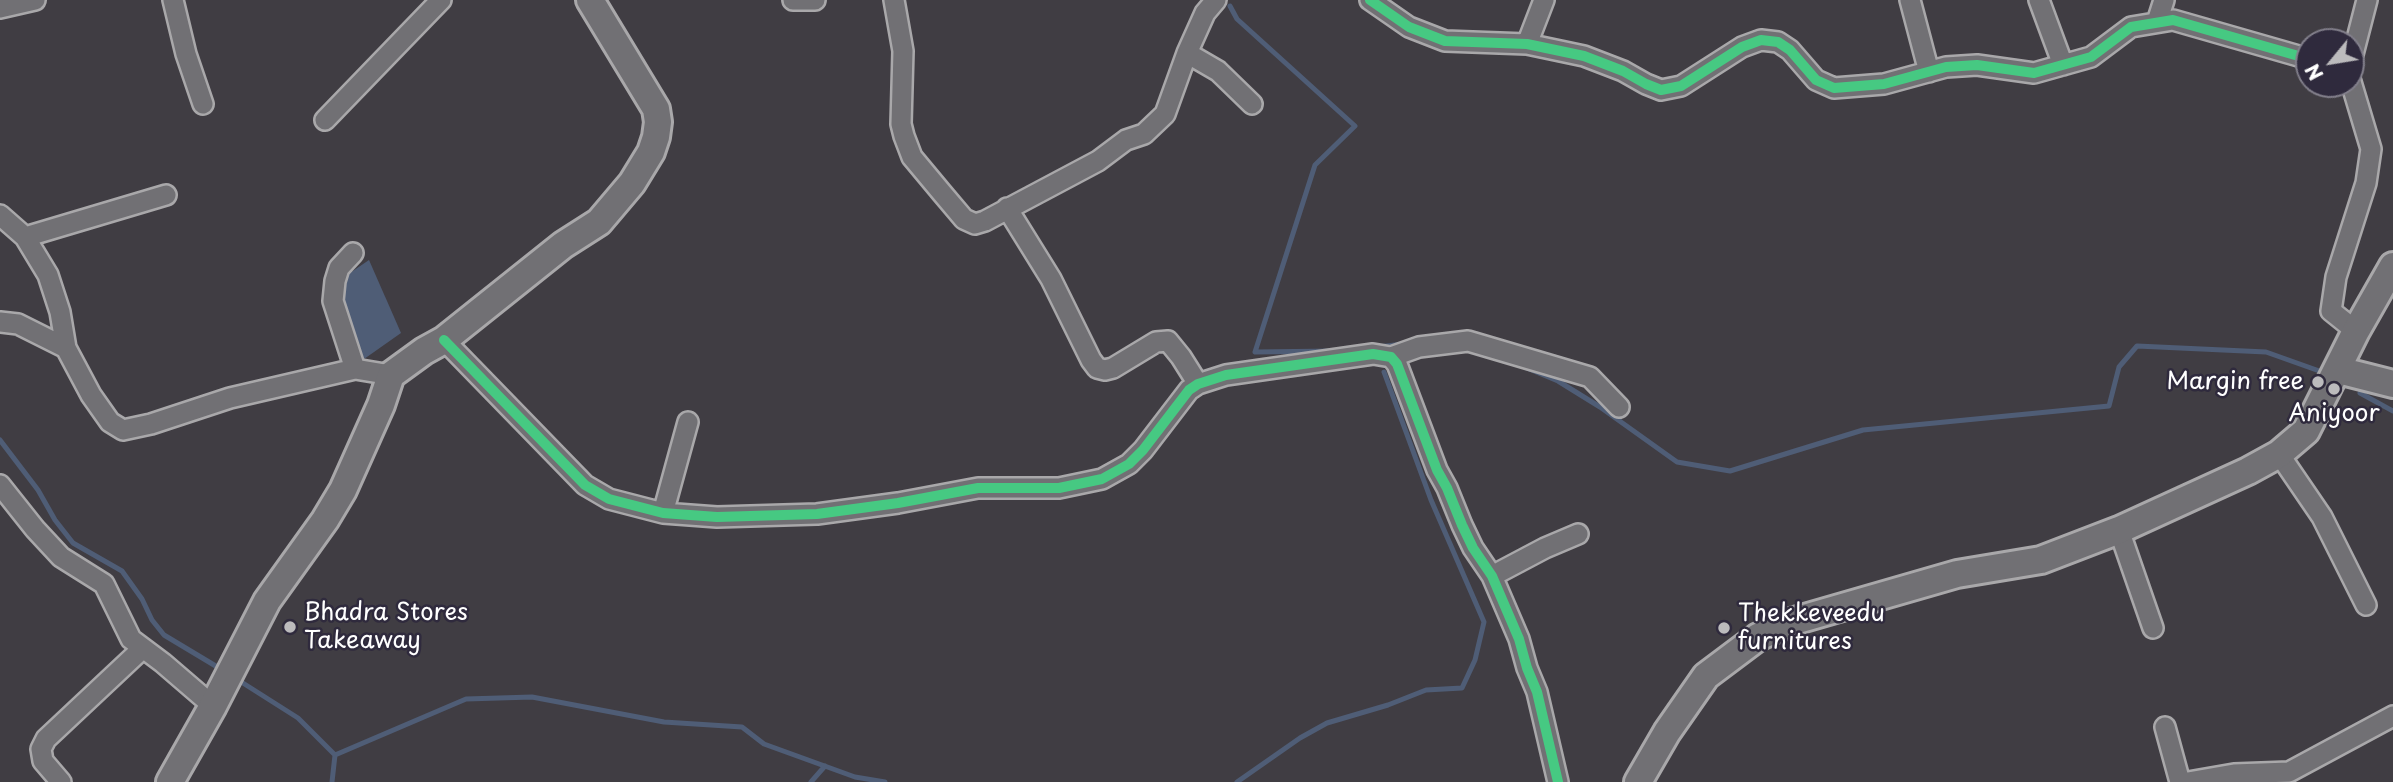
<!DOCTYPE html>
<html>
<head>
<meta charset="utf-8">
<style>
	body { margin:0 }
	#map { position:relative; width:2393px; height:782px; overflow:hidden; background:#403d43; font-family:"Playpen Sans",sans-serif }
	canvas { display:block }
	.north { position:absolute; left:2295px; top:28px; width:70px; height:70px; box-sizing:border-box; background:#2f2a3d; border:2px solid #827f8b; border-radius:50%; rotate:240deg; font-size:19px; font-weight:700; line-height:28px; text-align:center; color:#fff }
	.north::after { content:''; display:block; margin:auto; width:24px; height:32px; background:#bcbbbd; clip-path:polygon(50% 0,100% 100%,50% 72%,0 100%) }
</style>
</head>
<body>
<div id="map">
<canvas width="2393" height="782"></canvas>
<div class="north">N</div>
</div>
<script>
const ctx = document.querySelector('canvas').getContext('2d');
ctx.lineJoin = 'round';
function paint(path, color) { ctx.fillStyle = color; ctx.fill(path, 'evenodd'); }
const toPath = rows => new Path2D(rows.map(r => 'M' + r).join(''));
function stroke(path, color, width, dash) { ctx.strokeStyle = color; ctx.lineWidth = width; ctx.lineCap = dash ? 'butt' : 'round'; ctx.setLineDash(dash || []); ctx.stroke(path); }
function write(font, color, halo, rows, align = 'center') {
  ctx.font = font + ' "Playpen Sans",sans-serif'; ctx.lineWidth = 5; ctx.setLineDash([]); ctx.textBaseline = 'middle'; ctx.strokeStyle = halo; ctx.fillStyle = color; for (const [text, x, y, turn = 0] of rows) {
    ctx.save(); ctx.translate(x, y); ctx.rotate((+turn || 0) * Math.PI / 180); ctx.textAlign = isNaN(turn) ? turn : align; if (halo) ctx.strokeText(text, 0, 0); ctx.fillText(text, 0, 0); ctx.restore();
  }
}
const water = toPath([
	[369,260,401,333,357,364,342,293,344,277]
]);
const stream = toPath([
	[1230,6,1237,19,1355,126,1315,165,1255,352,1334,351],
	[1378,347,1403,344],
	[1522,366,1558,381,1600,407,1677,462,1730,471,1863,430,2109,406,2119,367,2137,346,2266,352,2325,373],
	[2360,393,2393,411],
	[0,440,38,490,55,520,73,543,122,571,142,599,152,620,164,635,224,671],
	[235,678,298,718,335,755,466,699,532,697,664,722,742,727,764,744,855,777,885,782],
	[332,782,335,755],
	[811,782,825,766],
	[1237,782,1300,738,1327,723,1388,705,1426,690,1462,688,1475,660,1484,622,1431,500,1384,372]
]);
const street = toPath([
	[173,0,186,54,203,104],
	[793,0,815,0],
	[894,0,903,51,901,124,904,136,912,157,942,193,964,219,975,224,985,221,1098,161,1126,140,1144,134,1165,114,1187,53,1205,13,1216,0],
	[1370,0,1409,27,1445,41,1527,44,1584,56,1623,71,1646,84,1661,90,1681,86,1742,47,1761,40,1778,42,1790,50,1816,80,1834,88,1884,84,1946,67,1977,65,2034,73,2091,57,2131,27,2173,20,2309,59],
	[1910,0,1929,72],
	[2039,0,2063,65],
	[0,8,35,0],
	[2157,22,2164,0],
	[1527,44,1544,0],
	[1187,53,1218,71,1252,104],
	[2351,62,2367,0],
	[2351,82,2371,149,2366,183,2336,277,2331,311,2356,331],
	[325,120,441,0],
	[1007,208,1051,279,1091,360,1097,368,1105,370,1113,368,1156,342,1168,341,1181,357,1198,384],
	[0,215,25,237,48,275,60,312,66,348,91,395,110,422,123,430,151,424,230,398,355,369,391,375],
	[25,237,166,195],
	[353,253,339,268,335,281,333,301,355,369],
	[0,322,18,324,66,348],
	[444,340,585,485,609,499,663,513,717,517,817,514,898,503,978,488,1059,488,1102,479,1129,464,1143,450,1189,390,1198,384,1226,375,1373,354,1391,357,1397,364,1437,470,1447,488,1462,525,1473,548,1492,576,1519,639,1527,668,1537,692,1558,782],
	[1391,357,1419,347,1468,341,1590,377,1619,407],
	[2279,454,2322,517,2366,605],
	[0,485,35,529,61,557,104,584,131,639,163,663,213,706],
	[663,513,688,422],
	[2119,530,2153,628],
	[1492,576,1545,548,1578,534],
	[2165,727,2180,782],
	[61,782,43,761,41,749,46,739,143,648],
	[2188,782,2234,774,2289,772,2393,716]
]);
const secondary = toPath([
	[2338,370,2393,384],
	[170,782,213,706,267,601,325,520,343,490,381,405,391,375,424,351,444,340,563,245,599,222,632,183,651,152,656,137,658,122,656,109,590,0],
	[1638,782,1667,732,1706,676,1758,637,1794,621,1957,574,2041,560,2119,530,2248,471,2279,454,2306,431,2356,331,2393,266]
]);
const cycleway = toPath([
	[1370,0,1409,27,1445,41,1527,44,1584,56,1623,71,1646,84,1661,90,1681,86,1742,47,1761,40,1778,42,1790,50,1816,80,1834,88,1884,84,1946,67,1977,65,2034,73,2091,57,2131,27,2173,20,2309,59],
	[444,340,585,485,609,499,663,513,717,517,817,514,898,503,978,488,1059,488,1102,479,1129,464,1143,450,1189,390,1198,384,1226,375,1373,354,1391,357,1397,364,1437,470,1447,488,1462,525,1473,548,1492,576,1519,639,1527,668,1537,692,1558,782]
]);
const markers = [
	[2318,382,7,"#bcbbbd"],
	[2334,389,7,"#bcbbbd"],
	[290,627,7,"#bcbbbd"],
	[1724,628,7,"#bcbbbd"]
];
const poiNames = [
	["Margin free",2304,382,"right"],
	["Aniyoor",2334,414,"center"],
	["Bhadra Stores",304,613],
	["Takeaway",304,641],
	["Thekkeveedu",1738,614],
	["furnitures",1738,642]
];
paint(water, '#4f5d76');
stroke(stream, '#4f5d76', 5);
stroke(street, '#a9a8aa', 24);
stroke(secondary, '#a9a8aa', 32);
stroke(street, '#717074', 19);
stroke(secondary, '#717074', 26);
stroke(cycleway, '#46c982', 10);
for (const [x, y, r, color] of markers) { const dot = new Path2D(); dot.arc(x, y, r, 0, 2 * Math.PI); ctx.fillStyle = color; ctx.fill(dot); stroke(dot, '#2f2a3d', 2.5); }
write('24px', '#fff', '#2f2a3d', poiNames, 'left');
</script>
</body>
</html>
